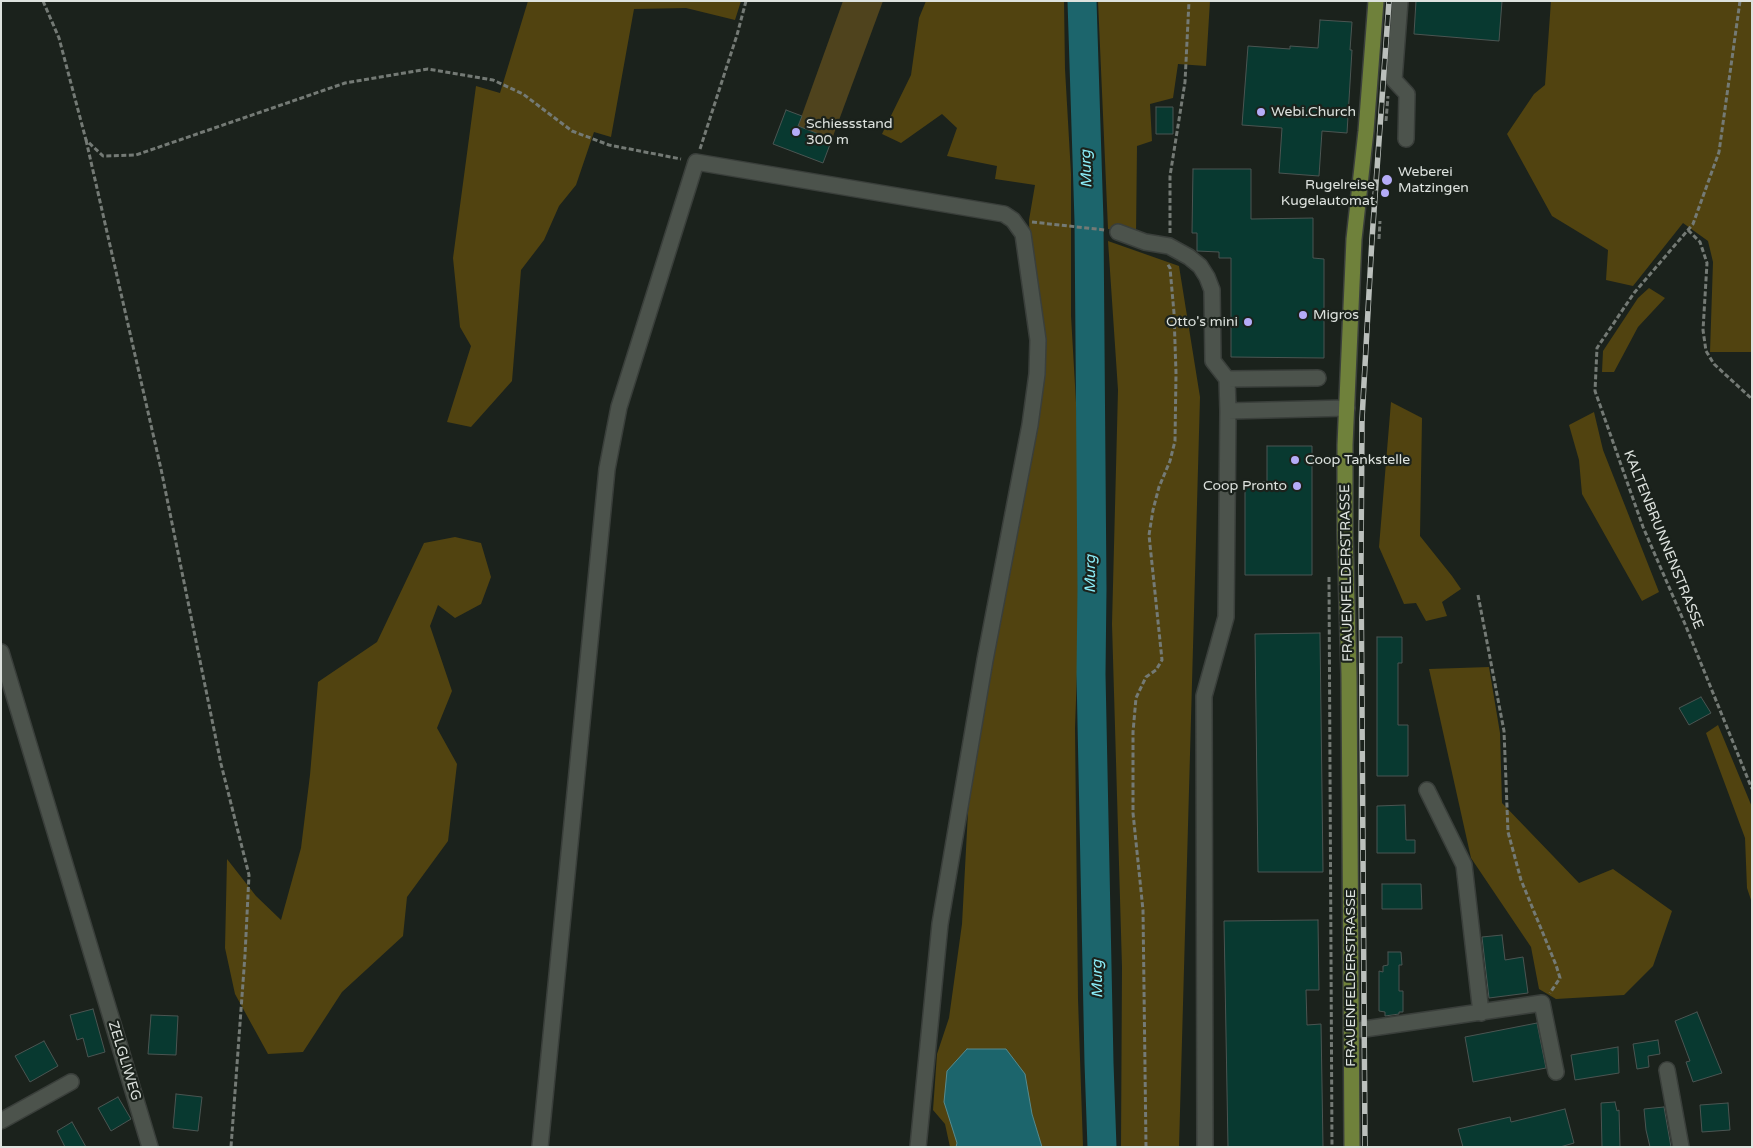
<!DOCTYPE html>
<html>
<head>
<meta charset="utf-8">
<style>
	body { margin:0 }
	#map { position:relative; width:1753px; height:1148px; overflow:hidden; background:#1b221c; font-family:"Varela Round",sans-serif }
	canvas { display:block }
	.frame { position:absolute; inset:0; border:2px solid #dde2de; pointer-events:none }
</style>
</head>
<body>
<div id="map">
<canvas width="1753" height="1148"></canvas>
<div class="frame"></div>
</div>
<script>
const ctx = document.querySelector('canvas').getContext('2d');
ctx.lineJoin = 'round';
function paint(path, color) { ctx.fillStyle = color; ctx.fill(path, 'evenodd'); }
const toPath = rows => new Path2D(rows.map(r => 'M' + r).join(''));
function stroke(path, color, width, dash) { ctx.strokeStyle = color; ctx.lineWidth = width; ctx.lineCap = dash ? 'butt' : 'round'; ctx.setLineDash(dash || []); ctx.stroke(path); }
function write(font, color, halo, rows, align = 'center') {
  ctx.font = font + ' "Varela Round",sans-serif'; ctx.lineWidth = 4.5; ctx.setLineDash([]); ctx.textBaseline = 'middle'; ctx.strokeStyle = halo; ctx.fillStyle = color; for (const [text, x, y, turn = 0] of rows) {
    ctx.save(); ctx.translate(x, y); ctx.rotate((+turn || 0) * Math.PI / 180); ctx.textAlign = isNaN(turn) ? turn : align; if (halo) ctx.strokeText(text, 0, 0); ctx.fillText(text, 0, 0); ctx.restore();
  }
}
const green = toPath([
	[843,1,883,1,832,139,798,126]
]);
const forest = toPath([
	[528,1,741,1,735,20,686,8,634,9,611,137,594,132,576,185,559,206,544,240,521,270,512,381,471,427,447,422,471,346,460,327,453,258,476,86,500,93],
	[926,1,1064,1,1065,69,1071,174,1071,316,1078,437,1079,617,1075,728,1078,999,1083,1147,1042,1147,1032,1114,957,1143,956,1147,950,1147,945,1124,933,1110,937,1054,949,1018,962,924,971,756,1037,421,1029,220,1035,185,995,179,997,166,947,156,957,128,942,114,901,143,882,134,911,75,919,18],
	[1098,1,1210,1,1206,66,1178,64,1173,98,1150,104,1152,141,1137,146,1136,236,1120,231,1108,229],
	[1551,1,1752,1,1752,352,1710,352,1713,262,1708,241,1683,223,1633,286,1606,280,1608,250,1552,216,1507,134,1534,94,1545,85],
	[1108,241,1179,266,1200,397,1179,1147,1121,1147,1122,967,1112,624,1118,390],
	[1649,288,1665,298,1638,327,1614,372,1602,372,1603,351,1638,298],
	[1391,402,1422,418,1420,536,1452,576,1461,589,1442,602,1447,616,1426,621,1416,603,1404,604,1379,547],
	[1594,412,1603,450,1659,592,1642,601,1582,494,1579,460,1569,425],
	[455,537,481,543,491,577,481,604,455,618,438,605,430,626,452,691,437,728,457,764,448,841,407,897,403,936,342,992,303,1052,268,1054,235,994,225,948,227,859,256,896,281,920,301,848,310,775,318,682,377,642,424,543],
	[1489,667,1500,733,1502,803,1579,883,1613,869,1672,911,1653,966,1624,995,1556,999,1539,989,1531,947,1471,858,1429,669],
	[1718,725,1752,807,1752,903,1747,888,1745,838,1706,733]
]);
const water = toPath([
	[967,1049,1006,1049,1025,1074,1032,1114,1042,1147,956,1147,957,1143,944,1102,947,1071,967,1049]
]);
const river = toPath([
	[1082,1,1089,221,1092,589,1091,674,1099,1063,1102,1147]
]);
const building = toPath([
	[1416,1,1502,1,1499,41,1414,34,1416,1],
	[1320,20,1352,22,1350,50,1352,50,1347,133,1322,131,1319,176,1279,173,1282,128,1242,125,1248,46,1290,49,1290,46,1318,48,1320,20],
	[1156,107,1173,107,1173,134,1156,134,1156,107],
	[786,110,802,116,798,126,832,139,823,163,773,144,786,110],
	[1193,169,1251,169,1251,219,1313,218,1313,258,1324,259,1324,358,1231,357,1231,258,1219,258,1219,252,1197,251,1197,233,1192,233,1193,169],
	[1267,446,1312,446,1312,575,1245,575,1245,481,1267,482,1267,446],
	[1320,633,1323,872,1258,872,1255,634,1320,633],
	[1377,637,1402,637,1402,663,1398,663,1398,725,1408,725,1408,776,1377,776,1377,637],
	[1701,697,1711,713,1689,725,1679,708,1701,697],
	[1405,805,1406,840,1415,840,1415,853,1377,853,1377,806,1405,805],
	[1382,884,1421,884,1422,909,1382,909,1382,884],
	[1318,920,1319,990,1306,990,1307,1025,1321,1024,1323,1147,1228,1147,1224,921,1318,920],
	[1502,935,1505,960,1523,957,1528,993,1489,998,1482,937,1502,935],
	[1388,952,1401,952,1402,965,1399,965,1399,991,1403,991,1403,1012,1399,1012,1399,1014,1385,1016,1385,1012,1379,1011,1379,971,1383,972,1383,966,1388,965,1388,952],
	[93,1009,105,1052,88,1057,83,1038,77,1040,70,1015,93,1009],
	[1697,1012,1722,1073,1693,1082,1686,1062,1690,1061,1675,1021,1697,1012],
	[151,1015,178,1016,176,1055,148,1054,151,1015],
	[1537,1023,1546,1068,1473,1082,1465,1037,1537,1023],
	[1658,1040,1660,1054,1648,1056,1649,1067,1637,1069,1633,1044,1658,1040],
	[44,1041,58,1066,30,1082,15,1056,44,1041],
	[1618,1047,1619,1073,1575,1080,1571,1055,1618,1047],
	[176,1094,202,1097,198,1131,173,1128,176,1094],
	[118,1097,131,1119,111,1131,98,1108,118,1097],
	[1615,1102,1617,1111,1619,1110,1620,1147,1602,1147,1601,1103,1615,1102],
	[1728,1103,1730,1130,1702,1132,1700,1105,1728,1103],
	[1664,1107,1671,1147,1650,1147,1646,1130,1644,1109,1664,1107],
	[1565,1109,1574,1143,1560,1147,1463,1147,1458,1129,1510,1117,1511,1122,1565,1109],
	[72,1122,86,1147,65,1147,57,1131,72,1122]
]);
const path = toPath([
	[43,1,59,38,86,140,103,156,136,155,345,83,428,69,493,80,523,94,572,131,609,145,681,159],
	[1740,1,1719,152,1693,224,1634,293,1597,348,1595,391,1643,527,1685,624,1752,789],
	[1386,121,1388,96],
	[86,140,161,469,221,764,249,875,245,955,231,1147],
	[700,149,737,35,746,1],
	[1032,222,1105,230],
	[1688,230,1700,242,1707,263,1703,330,1706,351,1714,364,1752,399],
	[1170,233,1170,176,1185,82,1189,1],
	[1379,239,1380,221],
	[1329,577,1332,1147],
	[1478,595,1504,731,1508,832,1521,880,1556,965,1560,978,1550,993],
	[1146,1147,1143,910,1133,813,1133,732,1136,698,1146,677,1156,670,1162,660,1149,535,1153,510,1159,487,1170,461,1175,441,1176,373,1174,313,1170,268,1167,263]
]);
const minor = toPath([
	[1400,1,1394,80,1407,94,1406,139],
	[1118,232,1145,242,1169,246,1189,257,1200,266,1207,277,1212,290,1213,361,1227,379,1228,411,1226,617,1204,696,1205,1147],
	[1227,379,1318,378],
	[1228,411,1347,408],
	[1,652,150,1147],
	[1427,790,1464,865,1481,1013],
	[1351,1031,1542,1003,1556,1072],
	[1667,1070,1681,1147],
	[1,1121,71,1082],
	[540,1147,607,469,619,407,696,162,1004,214,1013,220,1023,234,1038,340,1037,374,1030,425,985,660,940,924,918,1147]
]);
const major = toPath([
	[1352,1147,1349,675,1345,533,1345,445,1354,239,1366,131,1376,1]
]);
const rail = toPath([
	[1365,1147,1361,564,1362,419,1372,239,1389,1]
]);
const markers = [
	[1261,112,5,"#b5acf8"],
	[796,132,5,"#b5acf8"],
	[1387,180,6,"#b5acf8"],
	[1385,193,5,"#b5acf8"],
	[1303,315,5,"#b5acf8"],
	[1248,322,5,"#b5acf8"],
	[1295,460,5,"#b5acf8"],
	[1297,486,5,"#b5acf8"]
];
const poiNames = [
	["Webi.Church",1271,112],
	["Schiessstand",806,124],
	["300 m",806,140],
	["Weberei",1398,172],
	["Matzingen",1398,188],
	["Rugelreise",1375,185,"right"],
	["Kugelautomat",1375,201,"right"],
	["Migros",1313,315],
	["Otto's mini",1238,322,"right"],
	["Coop Tankstelle",1305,460],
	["Coop Pronto",1287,486,"right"]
];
const streetNames = [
	["KALTENBRUNNENSTRASSE",1663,540,68],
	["FRAUENFELDERSTRASSE",1347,573,-91],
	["FRAUENFELDERSTRASSE",1351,978,-90],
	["ZELGLIWEG",124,1061,73]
];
const waterNames = [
	["Murg",1087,169,-92],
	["Murg",1091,574,-90],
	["Murg",1098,979,-91]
];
paint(green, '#4f431d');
paint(forest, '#514310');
paint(water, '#1c656c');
stroke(water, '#568a8e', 1);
stroke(river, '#1c656c', 29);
paint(building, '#083930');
stroke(building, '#4b5552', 1);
stroke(minor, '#3a3f3b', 18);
stroke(major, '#3a3f3b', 18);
stroke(path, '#747a75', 3, [5, 2.5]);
stroke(minor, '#4c534c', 15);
stroke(major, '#6f813b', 15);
stroke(rail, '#bbc0bc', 5.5);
stroke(rail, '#1b221c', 4, [11]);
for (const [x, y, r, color] of markers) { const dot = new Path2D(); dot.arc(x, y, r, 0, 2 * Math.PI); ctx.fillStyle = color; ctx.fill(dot); stroke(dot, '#1b221c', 2); }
write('14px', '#dde2de', '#1b221c', poiNames, 'left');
write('14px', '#dde2de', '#1b221c', streetNames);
write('italic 15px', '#8ceef9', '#1b221c', waterNames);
</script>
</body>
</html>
